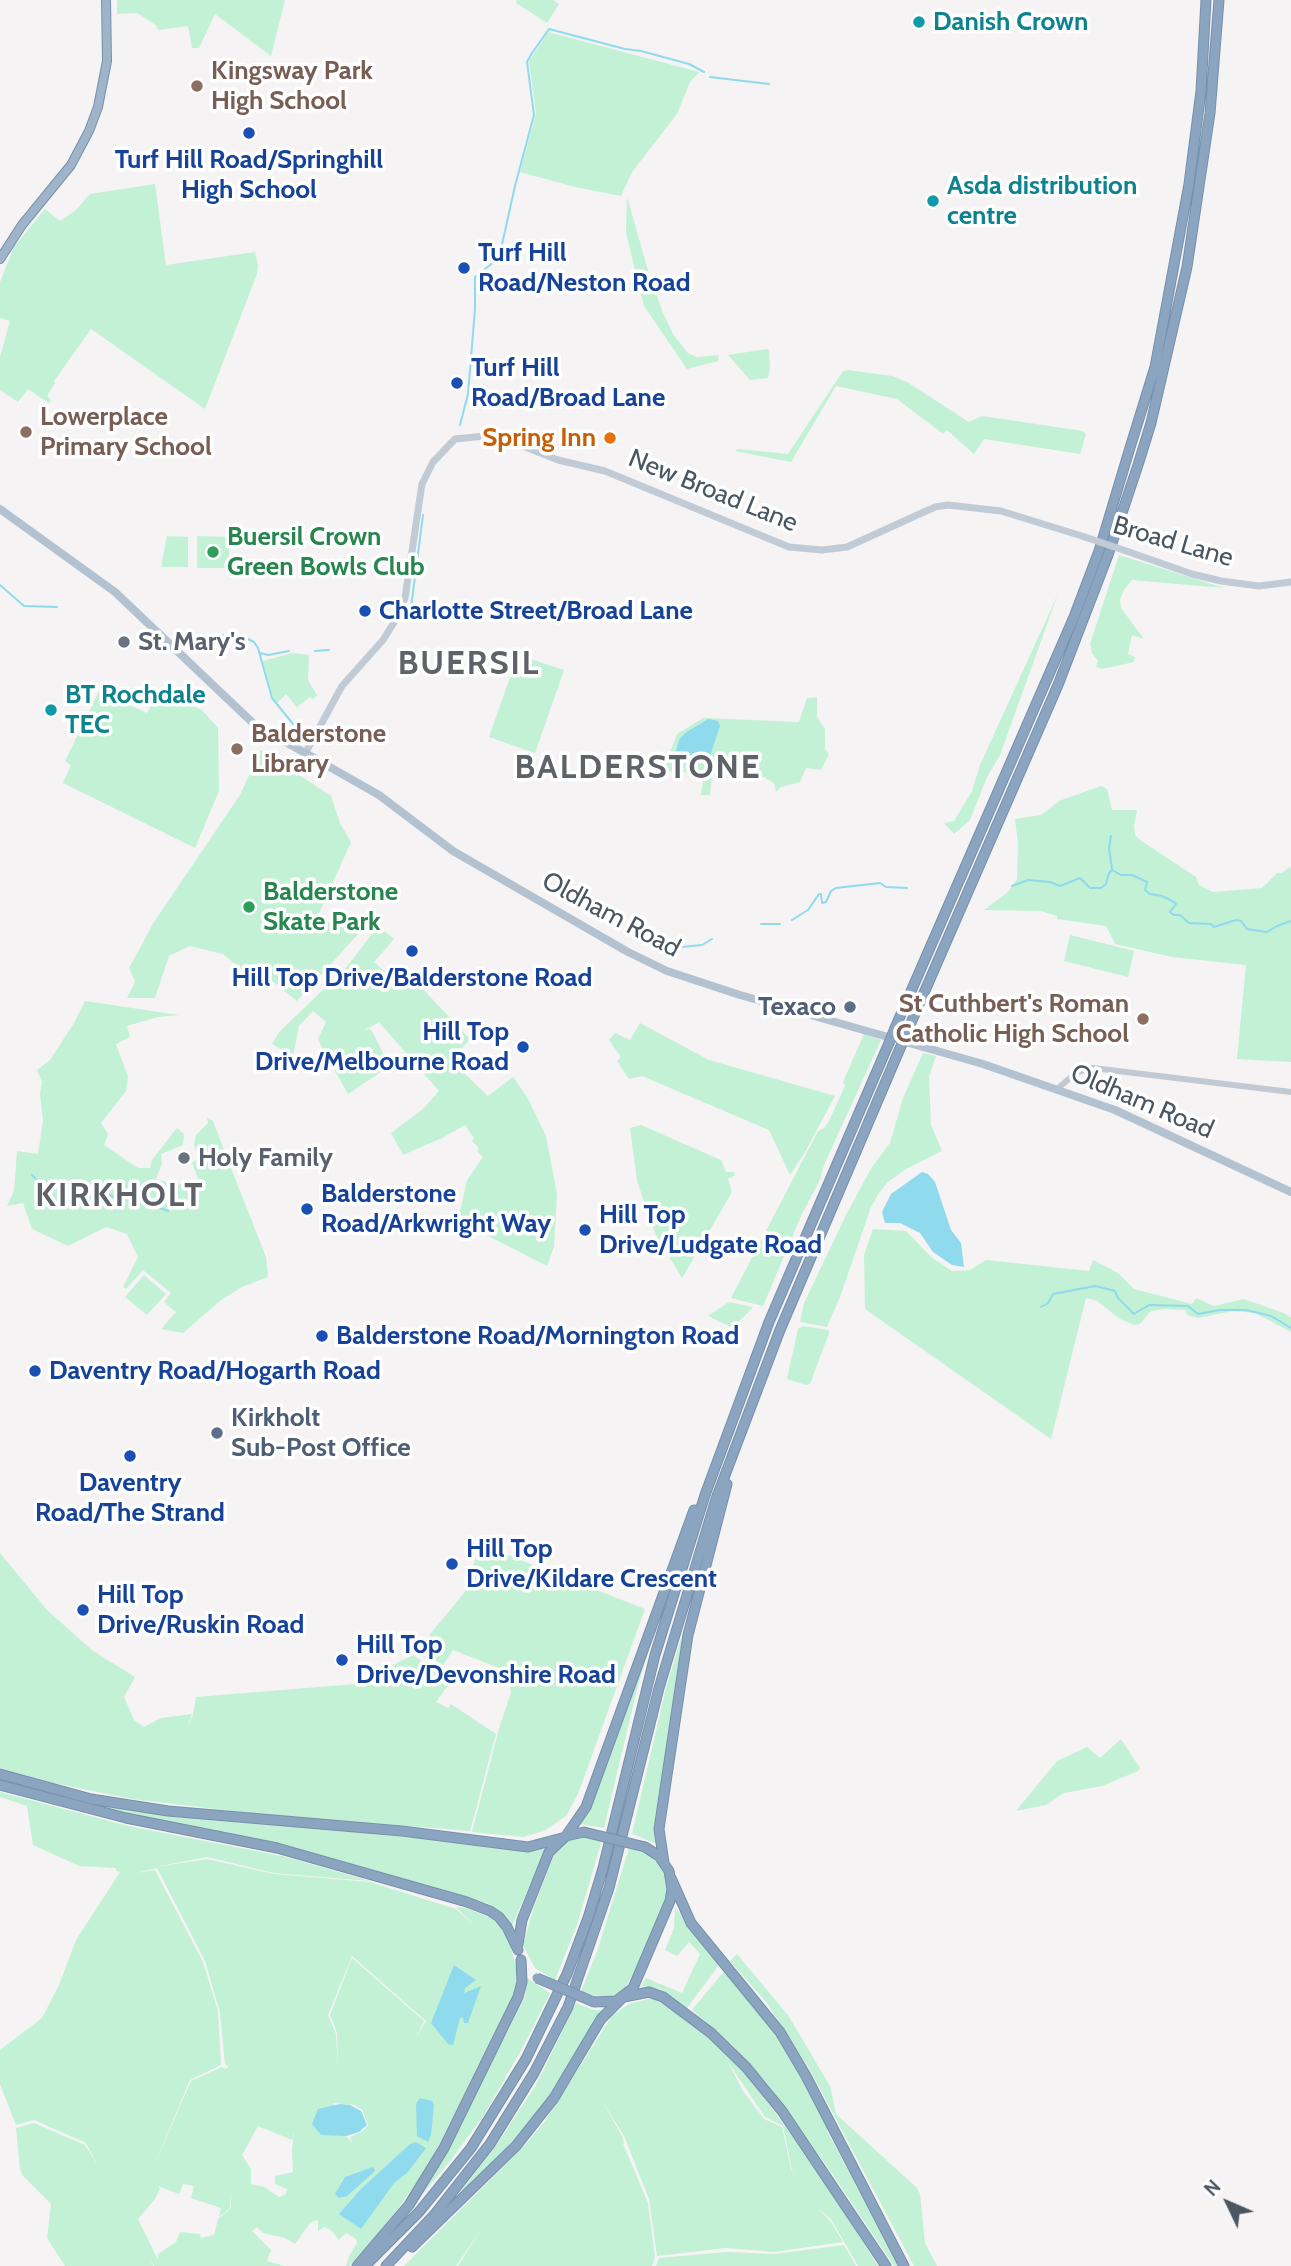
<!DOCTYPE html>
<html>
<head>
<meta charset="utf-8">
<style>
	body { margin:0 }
	#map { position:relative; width:1291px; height:2266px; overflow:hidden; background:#f5f3f3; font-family:Cabin,sans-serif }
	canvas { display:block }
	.north { position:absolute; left:1193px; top:2168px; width:70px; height:70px; -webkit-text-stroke:5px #fff; paint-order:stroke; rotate:314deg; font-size:19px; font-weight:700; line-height:28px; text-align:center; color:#4a5661 }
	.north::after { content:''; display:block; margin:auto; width:24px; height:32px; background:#4a5661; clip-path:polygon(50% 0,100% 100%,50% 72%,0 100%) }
</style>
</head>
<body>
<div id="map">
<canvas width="1291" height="2266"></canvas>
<div class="north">N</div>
</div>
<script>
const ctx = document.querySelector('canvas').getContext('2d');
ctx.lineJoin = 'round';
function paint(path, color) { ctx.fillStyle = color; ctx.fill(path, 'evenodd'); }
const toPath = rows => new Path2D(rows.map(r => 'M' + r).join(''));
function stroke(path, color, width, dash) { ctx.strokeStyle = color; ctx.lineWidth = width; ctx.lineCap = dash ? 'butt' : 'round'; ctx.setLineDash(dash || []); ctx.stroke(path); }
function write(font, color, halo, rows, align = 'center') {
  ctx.font = font + ' Cabin,sans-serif'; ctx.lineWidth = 7; ctx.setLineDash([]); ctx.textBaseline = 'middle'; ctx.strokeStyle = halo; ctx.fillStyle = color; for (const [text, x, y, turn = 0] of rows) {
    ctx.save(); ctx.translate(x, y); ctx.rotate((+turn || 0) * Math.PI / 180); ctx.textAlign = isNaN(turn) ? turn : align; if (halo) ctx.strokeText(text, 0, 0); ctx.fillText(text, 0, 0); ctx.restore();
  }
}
const green = toPath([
	[117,0,285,0,271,56,215,14,199,48,192,48,188,26,158,30,157,26,137,13,117,14],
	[517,0,553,0,559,4,547,23,516,3],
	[548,32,699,72,690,82,677,114,632,172,621,196,575,187,520,172,536,114,529,61],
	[155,184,166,265,255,252,258,265,257,274,205,409,91,329,54,381,55,383,47,396,51,400,49,403,28,389,18,402,0,390,0,357,10,321,0,318,0,282,14,247,27,231,45,209,60,221,75,211,90,194],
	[627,197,650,277,663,313,673,334,688,353,697,357,719,355,718,361,687,369,644,306,626,233],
	[767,349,769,351,770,369,768,378,750,380,728,355],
	[848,370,892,376,907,382,969,422,982,416,1083,431,1086,434,1080,454,984,439,974,454,947,430,943,434,897,399,836,386,791,462,735,451,738,449,788,454,843,371],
	[167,536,188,537,188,567,161,567],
	[197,536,229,537,229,568,197,568],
	[1119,555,1224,588,1132,580,1123,591,1120,600,1121,608,1144,639,1132,635,1128,654,1135,657,1134,662,1102,669,1096,667,1098,661,1092,653,1090,644],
	[1058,594,1000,755,987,777,970,820,954,834,944,823,954,821,972,791,980,765],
	[292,653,309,655,308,680,317,695,313,699,310,697,297,707,286,694,277,703,272,698,263,661],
	[518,655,564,670,535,753,489,737],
	[99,691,147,713,159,691,202,710,218,728,219,791,195,848,63,783,71,765,65,761],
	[817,697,817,717,825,729,825,749,829,754,821,770,806,768,800,782,781,787,776,792,774,783,764,777,750,779,712,775,710,795,701,795,704,774,663,771,677,734,703,718,799,722,807,698],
	[261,750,331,796,340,823,351,842,317,918,359,933,297,1001,275,983,246,973,223,954,190,946,169,956,155,998,127,998,135,982,129,968,154,922,240,795],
	[1101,786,1107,789,1112,810,1137,810,1134,826,1135,835,1140,840,1196,877,1199,885,1213,892,1262,888,1277,873,1281,873,1291,867,1291,1062,1237,1059,1246,965,1172,957,1115,944,1106,926,1057,919,1057,916,1041,911,984,910,1008,892,1017,879,1018,844,1015,819,1041,815,1059,801],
	[378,926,394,939,374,962,390,976,402,967,470,1039,451,1061,488,1096,513,1077,527,1097,546,1136,557,1194,554,1247,547,1266,469,1226,462,1224,447,1227,449,1220,458,1221,467,1180,483,1157,477,1151,479,1148,472,1141,474,1138,465,1125,442,1138,403,1155,391,1133,423,1109,439,1091,379,1022,363,1031,369,1029,372,1031,385,1057,383,1064,385,1069,348,1094,331,1064,333,1050,325,1054,318,1039,326,1022,313,1011,299,1026,293,1056,272,1044,280,1031,346,968],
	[1070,935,1134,951,1128,977,1064,961],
	[85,1001,179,1015,158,1017,127,1026,130,1037,116,1044,128,1077,126,1091,101,1123,108,1134,104,1145,138,1168,150,1168,152,1160,177,1128,184,1134,183,1145,161,1154,162,1164,156,1179,174,1185,185,1184,198,1178,192,1163,198,1158,194,1144,196,1135,208,1123,207,1118,213,1121,227,1158,222,1168,229,1163,266,1257,268,1277,242,1287,221,1300,183,1333,161,1329,176,1312,164,1302,171,1293,143,1270,126,1289,123,1287,138,1257,127,1234,106,1227,68,1246,32,1229,23,1203,7,1206,14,1191,17,1151,38,1154,43,1121,40,1093,42,1082,37,1070,50,1060,74,1023],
	[640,1023,709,1060,835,1096,804,1154,790,1175,769,1130,642,1076,629,1079,617,1061,621,1057,609,1040,615,1033,630,1040],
	[864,1034,881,1040,824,1165,820,1180,802,1214,763,1306,731,1298,818,1131,824,1128,828,1123,845,1086,843,1082],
	[923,1053,936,1056,929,1077,931,1125,942,1151,906,1169,888,1182,879,1193,871,1207,840,1297,827,1327,800,1322,804,1303,848,1211,872,1167,890,1143,903,1098],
	[641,1125,721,1160,726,1172,734,1172,735,1175,728,1179,732,1192,682,1278,655,1233,637,1181,630,1128],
	[873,1229,906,1231,931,1257,952,1271,970,1270,986,1260,1089,1271,1093,1260,1118,1273,1134,1289,1192,1304,1196,1298,1214,1306,1244,1299,1286,1314,1291,1318,1291,1332,1255,1313,1233,1311,1198,1318,1187,1315,1185,1310,1165,1309,1151,1311,1140,1324,1134,1325,1120,1319,1097,1301,1086,1298,1051,1439,865,1309,864,1255],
	[144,1275,166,1294,147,1315,125,1297],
	[729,1302,753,1307,733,1328,708,1316],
	[803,1326,828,1330,829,1333,810,1384,806,1385,787,1379,798,1329],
	[480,1544,645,1609,578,1794,566,1816,544,1831,523,1837,472,1832,500,1725,511,1693,507,1671,453,1650,441,1668,416,1651,465,1592],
	[0,1553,47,1610,93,1651,135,1677,124,1697,134,1720,144,1727,161,1718,192,1714,187,1726,193,1715,196,1697,356,1684,413,1655,446,1679,449,1684,436,1702,448,1708,451,1704,496,1734,470,1831,248,1813,132,1799,49,1782,0,1768],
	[692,1603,677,1678,666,1746,657,1844,632,1834,666,1688],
	[652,1639,637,1689,604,1828,579,1824],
	[1121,1739,1140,1768,1138,1771,1102,1786,1064,1793,1046,1805,1016,1811,1057,1761,1087,1747,1100,1758],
	[33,1788,139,1811,209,1820,413,1836,513,1850,546,1848,512,1926,505,1915,487,1903,341,1861,258,1839,157,1822,38,1793],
	[0,1792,128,1826,286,1857,370,1881,274,1873,207,1857,156,1867,207,1859,274,1874,370,1882,456,1909,476,1927,456,1907,466,1908,491,1918,502,1927,510,1944,517,1971,518,1986,439,2145,423,2174,382,2231,349,2266,346,2266,349,2256,357,2243,356,2239,346,2233,339,2240,332,2231,324,2227,318,2231,318,2221,316,2220,310,2223,295,2244,285,2238,263,2233,257,2227,252,2231,271,2250,267,2261,285,2266,154,2266,150,2259,153,2266,65,2266,47,2238,51,2204,23,2176,20,2169,16,2128,34,2123,85,2145,98,2166,86,2143,34,2120,16,2125,0,2084,0,2050,42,2018,59,1985,76,1940,120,1872,116,1871,116,1868,79,1866,33,1845,27,1806,0,1797],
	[157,1868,205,1961,220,2013,225,2064,229,2067,225,2069,222,2067,191,2081,152,2170,190,2080,221,2065,218,2011,203,1962,155,1870,136,1873],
	[352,1956,426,2021,416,2038,424,2021,352,1958,330,2015,337,2033,338,2069,336,2034,328,2015],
	[333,2103,355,2105,362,2110,368,2125,363,2131,350,2137,353,2143,347,2137],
	[258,2126,292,2140,294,2132,292,2150,293,2172,275,2176,275,2184,287,2189,286,2194,279,2197,264,2187,251,2184,251,2169,242,2155],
	[183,2184,194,2186,191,2198,221,2208,219,2217,230,2208,231,2191,231,2208,218,2219,214,2235,201,2238,200,2234,180,2232,176,2242,158,2254,158,2260,138,2219,155,2199,160,2189,158,2186,179,2194],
	[591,1837,602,1840,577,1925,555,1980,535,1968,523,1945,534,1907,556,1850,572,1838],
	[629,1848,650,1855,661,1867,667,1882,667,1895,650,1940,624,1991,609,1998,593,1995,581,1991,597,1952],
	[675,1907,719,1965,687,2008,661,1989,641,1986,646,1978,682,1993,700,1954,689,1942,677,1956,665,1950,674,1928],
	[737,1954,788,2015,830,2086,836,2114,917,2188,920,2194,925,2243,937,2266,914,2266,811,2072,767,2003,730,1961],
	[725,1970,764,2017,796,2066,830,2128,827,2131,899,2266,894,2266,833,2175,767,2083,735,2048,692,2010],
	[527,1978,550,1993,522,2049,484,2115,451,2160,401,2220,425,2188,445,2156,525,1997],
	[652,1998,674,2010,721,2048,748,2077,816,2167,878,2266,858,2266,831,2219,819,2209,831,2222,843,2242,774,2252,726,2248,657,2256,649,2199,624,2136,601,2099,622,2136,624,2143,623,2144,648,2203,655,2257,652,2266,458,2266,481,2230,456,2266,404,2266,525,2145,545,2121,612,2016,629,2004],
	[728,2062,765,2117,783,2126,792,2170,805,2190,791,2169,782,2127,764,2119,743,2091],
	[576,2003,594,2010,605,2010,555,2091,518,2138,440,2218,495,2147,536,2085],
	[844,2245,856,2266,656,2266,659,2258,727,2252,774,2254]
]);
const water = toPath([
	[708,719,718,721,720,726,710,756,706,758,681,760,675,755,679,740,685,733],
	[922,1172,928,1174,935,1182,951,1230,961,1243,964,1267,952,1265,933,1252,920,1233,900,1223,885,1223,882,1212,891,1194],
	[454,1965,476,1980,465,1988,464,1993,481,1986,468,2023,464,2023,463,2018,460,2018,453,2045,448,2044,431,2023],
	[420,2098,432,2101,434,2105,431,2135,428,2142,417,2136,416,2104],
	[340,2104,350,2105,361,2111,367,2125,359,2132,346,2136,321,2135,312,2124,318,2109],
	[416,2142,426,2148,408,2172,394,2183,361,2229,339,2214,361,2189,410,2144],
	[373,2167,375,2170,374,2172,347,2196,339,2198,335,2194,345,2177]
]);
const stream = toPath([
	[710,77,769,84],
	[460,425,468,394,475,309,475,277,499,258,515,186,534,115,527,62,532,53,549,29,625,49,641,51,689,64,704,72],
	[0,585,24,606,57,607],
	[410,615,423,515],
	[217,635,242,636,254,642,258,648,272,698,306,740],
	[315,651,329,650],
	[260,653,268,655,289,651],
	[1111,836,1109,848,1112,869],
	[1012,886,1028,880,1050,882,1060,886,1080,878,1090,888,1101,888,1106,884,1109,873,1112,870,1121,875,1132,875,1147,882,1145,890,1150,894,1162,896,1174,902,1176,904,1170,912,1174,915,1180,915,1189,923,1211,924,1214,927,1236,920,1241,921,1247,929,1267,932,1277,926,1291,921],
	[792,920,808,910,819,894,821,894,822,903,826,902,831,891,836,888,880,883,886,887,907,888],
	[761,924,780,924],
	[671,948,702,945,712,939],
	[32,1175,43,1186,66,1185,85,1191,100,1191,114,1197,144,1202,168,1211],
	[1041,1307,1048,1303,1053,1294,1095,1286,1115,1291,1118,1298,1134,1314,1149,1305,1188,1306,1198,1314,1220,1310,1246,1310,1271,1316,1291,1328]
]);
const tertiary = toPath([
	[1057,1089,1077,1072,1093,1068,1291,1092]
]);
const secondary = toPath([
	[1129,552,1192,574,1221,581,1259,586,1291,582],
	[306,752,342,686,383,640,398,616,405,598,422,484,433,462,455,439,495,435,558,460,605,471,789,547,822,550,847,547,935,507,948,505,1001,511,1085,537]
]);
const primary = toPath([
	[0,509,115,592,254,724,379,795,453,851,628,952,667,971,740,995,983,1064,1115,1110,1291,1192]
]);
const trunk = toPath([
	[0,259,22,225,71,165,89,131,98,107,107,61,106,0]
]);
const motorway = toPath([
	[895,1028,1074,617,1099,551,1129,451,1155,367,1189,184,1201,91,1206,0],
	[907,1032,1058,685,1108,555,1138,465,1151,423,1187,267,1210,113,1219,0],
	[0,1774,91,1799,168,1811,402,1831,528,1847,562,1838],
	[0,1785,126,1818,277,1848,467,1902,490,1911,499,1917,507,1927,518,1950],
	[566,1836,586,1807,694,1510],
	[664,1863,659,1829,688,1635,727,1484],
	[671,1878,691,1923,780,2032,806,2076,904,2266],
	[518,1944,522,1920,549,1852,566,1836,584,1832],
	[624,1997,649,1992,663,1997,711,2033,746,2067,782,2111,886,2266],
	[594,2002,616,2001,633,1988,670,1901,672,1889,669,1871,659,1856,645,1847],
	[412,2247,516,2146,554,2098,601,2019,622,1998],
	[357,2266,409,2205,444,2148,518,1997,522,1982,521,1960],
	[365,2266,419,2212,471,2148,526,2059,567,1974,588,1918,603,1868,655,1655,705,1495,769,1322,889,1043],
	[386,2266,435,2214,490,2144,534,2073,568,2007,609,1888,659,1688,716,1499,780,1330,901,1046]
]);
const secondaryBridge = toPath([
	[1085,537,1129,552]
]);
const motorwayBridge = toPath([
	[889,1043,895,1028],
	[901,1046,907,1032],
	[584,1832,645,1847],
	[537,1978,594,2002]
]);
const markers = [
	[919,22,7,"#0f9aa8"],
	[197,86,7,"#8d6e63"],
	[249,133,7,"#1a4fb4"],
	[933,201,7,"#0f9aa8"],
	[464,268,7,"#1a4fb4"],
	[457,383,7,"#1a4fb4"],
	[26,432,7,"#8d6e63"],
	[610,438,7,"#e8710a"],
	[213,552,7,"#2e9e5b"],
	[365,611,7,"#1a4fb4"],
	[124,642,7,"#6b7280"],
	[51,710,7,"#0f9aa8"],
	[237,749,7,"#8d6e63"],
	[249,907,7,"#2e9e5b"],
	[412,951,7,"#1a4fb4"],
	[850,1007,7,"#5c6f8a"],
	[1143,1019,7,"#8d6e63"],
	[523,1047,7,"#1a4fb4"],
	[184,1158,7,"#6b7280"],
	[307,1209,7,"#1a4fb4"],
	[585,1230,7,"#1a4fb4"],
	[322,1336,7,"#1a4fb4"],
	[35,1371,7,"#1a4fb4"],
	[217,1433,7,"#5c6f8a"],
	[130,1456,7,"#1a4fb4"],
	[452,1564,7,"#1a4fb4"],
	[83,1610,7,"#1a4fb4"],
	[342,1660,7,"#1a4fb4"]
];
const cultureNames = [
	["Danish Crown",933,22],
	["Asda distribution",947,186],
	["centre",947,216],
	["BT Rochdale",65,695],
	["TEC",65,725]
];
const educationNames = [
	["Kingsway Park",211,71],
	["High School",211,101],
	["Lowerplace",40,417],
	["Primary School",40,447],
	["Balderstone",251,734],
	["Library",251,764],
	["St Cuthbert's Roman",1129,1004,"right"],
	["Catholic High School",1129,1034,"right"]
];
const transitNames = [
	["Turf Hill Road/Springhill",249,160,"center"],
	["High School",249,190,"center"],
	["Turf Hill",478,253],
	["Road/Neston Road",478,283],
	["Turf Hill",471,368],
	["Road/Broad Lane",471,398],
	["Charlotte Street/Broad Lane",379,611],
	["Hill Top Drive/Balderstone Road",412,978,"center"],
	["Hill Top",509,1032,"right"],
	["Drive/Melbourne Road",509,1062,"right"],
	["Balderstone",321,1194],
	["Road/Arkwright Way",321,1224],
	["Hill Top",599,1215],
	["Drive/Ludgate Road",599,1245],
	["Balderstone Road/Mornington Road",336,1336],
	["Daventry Road/Hogarth Road",49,1371],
	["Daventry",130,1483,"center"],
	["Road/The Strand",130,1513,"center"],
	["Hill Top",466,1549],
	["Drive/Kildare Crescent",466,1579],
	["Hill Top",97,1595],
	["Drive/Ruskin Road",97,1625],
	["Hill Top",356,1645],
	["Drive/Devonshire Road",356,1675]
];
const foodNames = [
	["Spring Inn",596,438]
];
const streetNames = [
	["New Broad Lane",713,491,22],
	["Broad Lane",1173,542,16],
	["Oldham Road",611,915,28],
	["Oldham Road",1142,1102,23]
];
const leisureNames = [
	["Buersil Crown",227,537],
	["Green Bowls Club",227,567],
	["Balderstone",263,892],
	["Skate Park",263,922]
];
const worshipNames = [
	["St. Mary's",138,642],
	["Holy Family",198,1158]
];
const serviceNames = [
	["Texaco",836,1007],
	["Kirkholt",231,1418,"left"],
	["Sub-Post Office",231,1448,"left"]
];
const districtNames = [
	["BUERSIL",469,664],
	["BALDERSTONE",638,768],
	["KIRKHOLT",120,1196]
];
paint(green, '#c3f1d5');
paint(water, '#90daee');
stroke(stream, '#90daee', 2);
stroke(trunk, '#7690ad', 10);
stroke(motorway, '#7690ad', 11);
stroke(tertiary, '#c1cad2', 6);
stroke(secondary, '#c1cbd6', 7);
stroke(primary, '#b3c2d1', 8);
stroke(trunk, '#9fb4c9', 8);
stroke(motorway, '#8ba5c1', 9);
stroke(motorwayBridge, '#7690ad', 11, []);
stroke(secondaryBridge, '#c1cbd6', 7);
stroke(motorwayBridge, '#8ba5c1', 9);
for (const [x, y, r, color] of markers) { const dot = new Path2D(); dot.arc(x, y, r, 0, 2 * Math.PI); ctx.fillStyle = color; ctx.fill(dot); stroke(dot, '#fff', 2.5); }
write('bold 26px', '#0d838f', '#fff', cultureNames, 'left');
write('bold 26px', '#785e54', '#fff', educationNames, 'left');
write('bold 26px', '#164399', '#fff', transitNames, 'left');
write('bold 26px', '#c56008', '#fff', foodNames, 'right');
write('26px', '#4a5661', '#fff', streetNames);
write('bold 26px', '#27864d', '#fff', leisureNames, 'left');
write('bold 26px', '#5b616d', '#fff', worshipNames, 'left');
write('bold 26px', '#4e5e75', '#fff', serviceNames, 'right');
ctx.letterSpacing = '2px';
write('bold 33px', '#5f6368', '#fff', districtNames);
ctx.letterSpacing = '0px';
</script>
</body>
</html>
